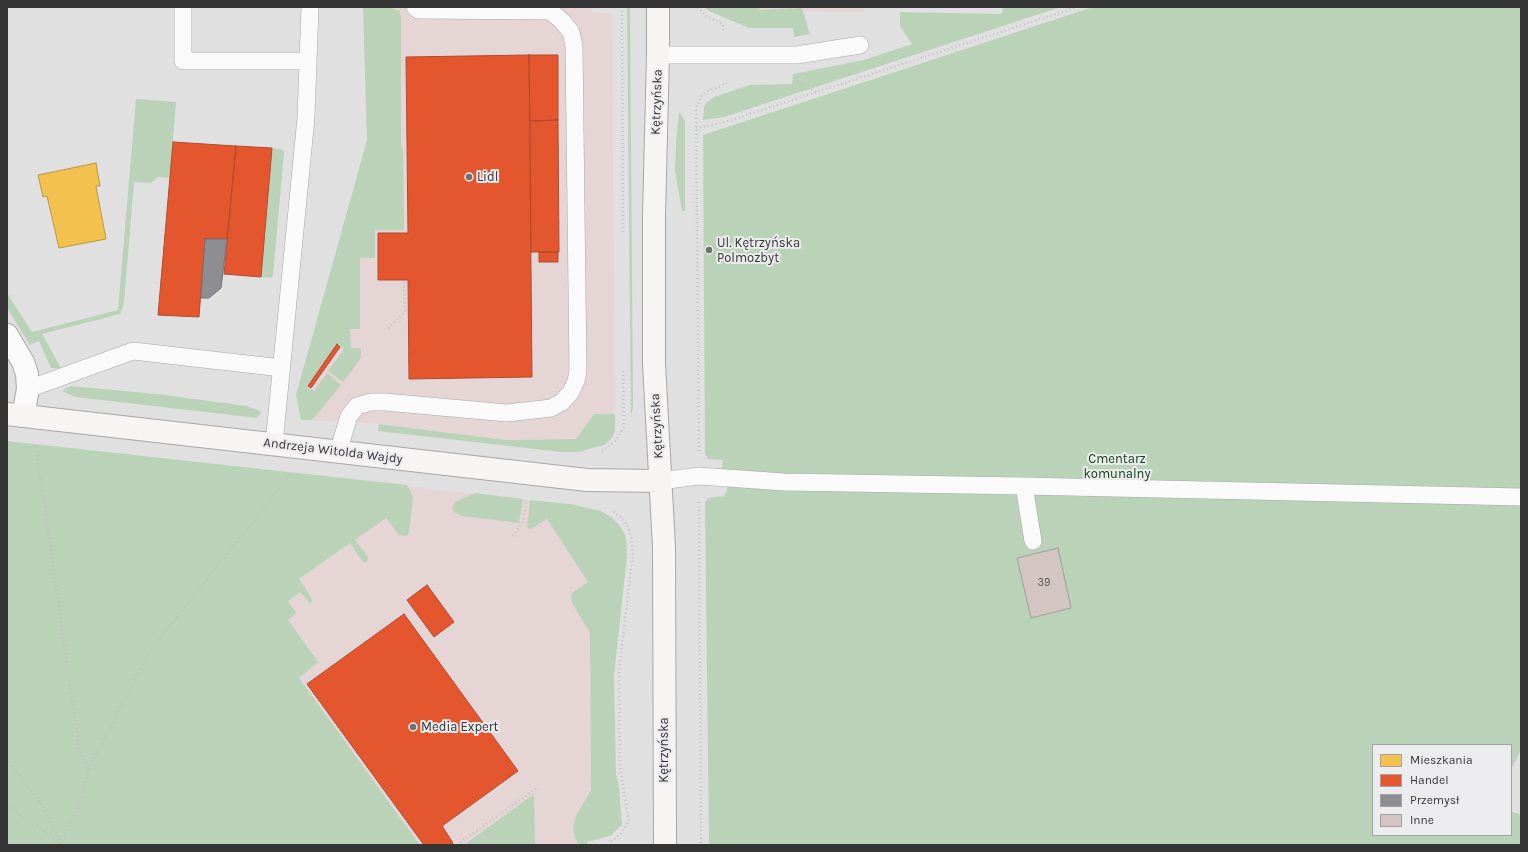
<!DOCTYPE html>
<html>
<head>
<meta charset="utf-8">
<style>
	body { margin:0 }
	#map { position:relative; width:1528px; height:852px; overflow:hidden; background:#e0e0e1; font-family:Karla,sans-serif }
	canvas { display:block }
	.frame { position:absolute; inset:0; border:8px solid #343435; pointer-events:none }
	.legend { position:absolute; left:1372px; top:744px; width:140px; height:92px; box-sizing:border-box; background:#ececef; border:1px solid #a2a2a5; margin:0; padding:5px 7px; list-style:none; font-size:12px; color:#343435 }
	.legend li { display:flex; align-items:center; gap:8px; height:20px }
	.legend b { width:20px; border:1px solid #a2a2a5 }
</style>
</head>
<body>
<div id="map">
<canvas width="1528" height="852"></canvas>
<div class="frame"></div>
<ul class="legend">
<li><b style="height:11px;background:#f2c14e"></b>Mieszkania</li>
<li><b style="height:11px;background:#e4572e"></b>Handel</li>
<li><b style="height:11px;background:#8d8d92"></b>Przemysł</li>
<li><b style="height:11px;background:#d2c5c2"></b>Inne</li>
</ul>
</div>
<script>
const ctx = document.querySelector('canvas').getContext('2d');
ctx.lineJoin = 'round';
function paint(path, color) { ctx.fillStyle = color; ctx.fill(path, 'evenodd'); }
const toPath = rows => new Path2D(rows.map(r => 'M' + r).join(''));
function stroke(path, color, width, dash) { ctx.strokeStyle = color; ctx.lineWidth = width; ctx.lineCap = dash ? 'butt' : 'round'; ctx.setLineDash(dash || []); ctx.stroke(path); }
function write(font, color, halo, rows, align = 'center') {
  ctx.font = font + ' Karla,sans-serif'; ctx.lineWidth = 4; ctx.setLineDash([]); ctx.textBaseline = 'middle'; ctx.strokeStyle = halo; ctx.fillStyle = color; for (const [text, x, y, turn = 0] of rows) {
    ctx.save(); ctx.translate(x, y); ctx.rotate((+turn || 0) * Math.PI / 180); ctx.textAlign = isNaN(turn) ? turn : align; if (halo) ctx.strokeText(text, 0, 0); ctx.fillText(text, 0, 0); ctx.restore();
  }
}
const commercial = toPath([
	[363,7,592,7,592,12,612,14,615,414,576,439,507,440,379,424,301,420,297,395,367,140],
	[707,7,864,7,864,12,747,11],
	[319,476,530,500,590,514,593,819,587,845,379,845,263,650]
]);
const green = toPath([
	[363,7,391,8,399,11,401,17,401,146,403,150,404,230,375,230,375,258,360,258,360,329,350,329,351,348,361,348,361,358,343,382,328,371,344,349,337,344,307,387,314,391,327,373,341,385,315,417,311,420,301,420,296,395,367,140],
	[627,7,630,7,633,407,631,417],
	[705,7,759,7,760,10,802,8,810,34,794,37,793,28,749,28,709,11],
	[1002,7,1061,7,724,117,703,120,704,108,706,103,714,97,750,85,792,84,793,74,864,60,912,44,900,26,900,12,1000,14,1003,12],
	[1093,7,1521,7,1521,750,1511,769,1511,745,1373,745,1373,835,1511,835,1511,811,1521,815,1521,845,709,845,705,502,708,498,724,496,727,491,727,470,722,469,723,460,708,459,705,454,703,135],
	[136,99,176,102,170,178,158,177,151,183,134,182,124,303,120,314,42,334,61,368,51,368,39,341,30,345,7,308,7,293,32,332,118,310],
	[679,112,685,121,685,211,682,211,675,171,676,143],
	[272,148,283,150,284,152,273,276,271,278,261,277],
	[70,386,157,394,247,406,260,411,261,413,257,418,76,397,62,391],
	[594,414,615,414,615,431,612,438,604,445,578,452,561,452,378,431,378,429,379,424,507,440,576,439],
	[7,441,407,485,413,497,409,533,407,536,399,535,386,518,355,540,368,557,367,562,363,562,350,543,299,579,311,597,312,601,310,603,300,592,288,601,296,613,288,620,318,662,299,678,420,845,7,845],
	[475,493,523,499,519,523,461,516,454,512,452,508,455,502],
	[530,500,570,504,601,511,614,519,622,529,626,538,627,556,614,675,616,774,619,787,622,825,610,836,587,842,587,845,579,845,575,838,573,827,576,816,591,790,590,633,572,603,571,596,572,593,588,582,547,519,531,529,527,528],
	[534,794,535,845,464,845]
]);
const homes = toPath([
	[96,163,100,186,96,186,106,239,59,248,47,196,43,197,38,175,96,163]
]);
const shops = toPath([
	[529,55,532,377,409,379,408,280,378,280,378,233,408,233,406,57,529,55],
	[529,55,558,55,558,120,530,121,529,55],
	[558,120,559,252,531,252,530,121,558,120],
	[173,142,236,146,227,239,205,239,199,317,158,315,173,142],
	[236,146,272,148,261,277,224,274,236,146],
	[539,252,558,252,558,262,539,262,539,252],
	[337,344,340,347,311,388,308,386,337,344],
	[427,585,454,622,434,637,407,600,427,585],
	[404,614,518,771,442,826,453,843,451,845,424,845,307,684,404,614]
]);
const industry = toPath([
	[205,239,227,239,221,288,209,298,201,298,205,239]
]);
const building = toPath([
	[1058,548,1071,608,1031,618,1017,558,1058,548]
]);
const path = toPath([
	[622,7,623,234],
	[698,7,707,17,723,24,723,30],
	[797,82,816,92],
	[696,128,725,122,1077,7],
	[388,328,405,312,404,280],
	[36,447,80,753,89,769,79,805,61,843],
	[602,451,616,440,624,427,623,371],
	[699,451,696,110,701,96,708,91,726,84,726,81],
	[699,502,701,845],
	[513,536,523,522,526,502],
	[7,759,42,805,61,843],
	[89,769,149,652,290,475],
	[7,805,62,845],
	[457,845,537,788],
	[611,845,611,841,620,835,629,821,620,768,619,671,633,552,631,536,628,527,621,517,611,510]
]);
const lane = toPath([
	[183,7,183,61,308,61],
	[658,55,797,55,860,45],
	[28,389,133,351,282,368],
	[274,444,306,118,310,7],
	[338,452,349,416,357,406,371,402,385,402,507,413,551,408,562,402,571,392,576,381,578,371,574,46,571,32,562,21,550,11,418,10,415,7],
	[660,481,699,476,784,482,1024,486,1033,541],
	[1024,486,1521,497]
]);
const street = toPath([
	[7,335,23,362,27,374,28,389,23,416]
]);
const secondary = toPath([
	[658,7,658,55,654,215,654,364,664,547,665,845],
	[7,414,587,480,660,481]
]);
const markers = [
	[469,177,4,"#707071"],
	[709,250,4,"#707071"],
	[413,727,4,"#707071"]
];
const numberNames = [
	["39",1044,583]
];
const streetNames = [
	["Kętrzyńska",657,102,-88],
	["Kętrzyńska",657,426,-93],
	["Andrzeja Witolda Wajdy",333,451,7],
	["Kętrzyńska",664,750,-90]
];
const poiNames = [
	["Lidl",477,177],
	["Ul. Kętrzyńska",717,243],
	["Polmozbyt",717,258],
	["Media Expert",421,727]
];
const parkNames = [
	["Cmentarz",1117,459],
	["komunalny",1117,474]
];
paint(commercial, '#e5d6d5');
paint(green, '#bad3b8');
paint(homes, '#f2c14e');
stroke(homes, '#b99746', 1);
paint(shops, '#e4572e');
stroke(shops, '#af4c30', 1);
paint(industry, '#8d8d92');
stroke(industry, '#727276', 1);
paint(building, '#d2c5c2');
stroke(building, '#9f9f9e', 1);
stroke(lane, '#a7a7a8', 18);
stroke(street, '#a7a7a8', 24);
stroke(secondary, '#a7a7a8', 24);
stroke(path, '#c1c1c2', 2.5, [1, 3]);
stroke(lane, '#fafafa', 17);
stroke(street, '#fafafa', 22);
stroke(secondary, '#f7f4f4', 22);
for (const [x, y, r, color] of markers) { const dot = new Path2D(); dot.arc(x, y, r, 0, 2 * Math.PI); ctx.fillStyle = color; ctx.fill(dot); stroke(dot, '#ececef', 1.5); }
write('11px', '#5c5858', null, numberNames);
write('13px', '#343435', '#ececef', streetNames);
write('13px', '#343435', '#ececef', poiNames, 'left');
write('13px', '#0a3d0b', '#ececef', parkNames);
</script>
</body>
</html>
